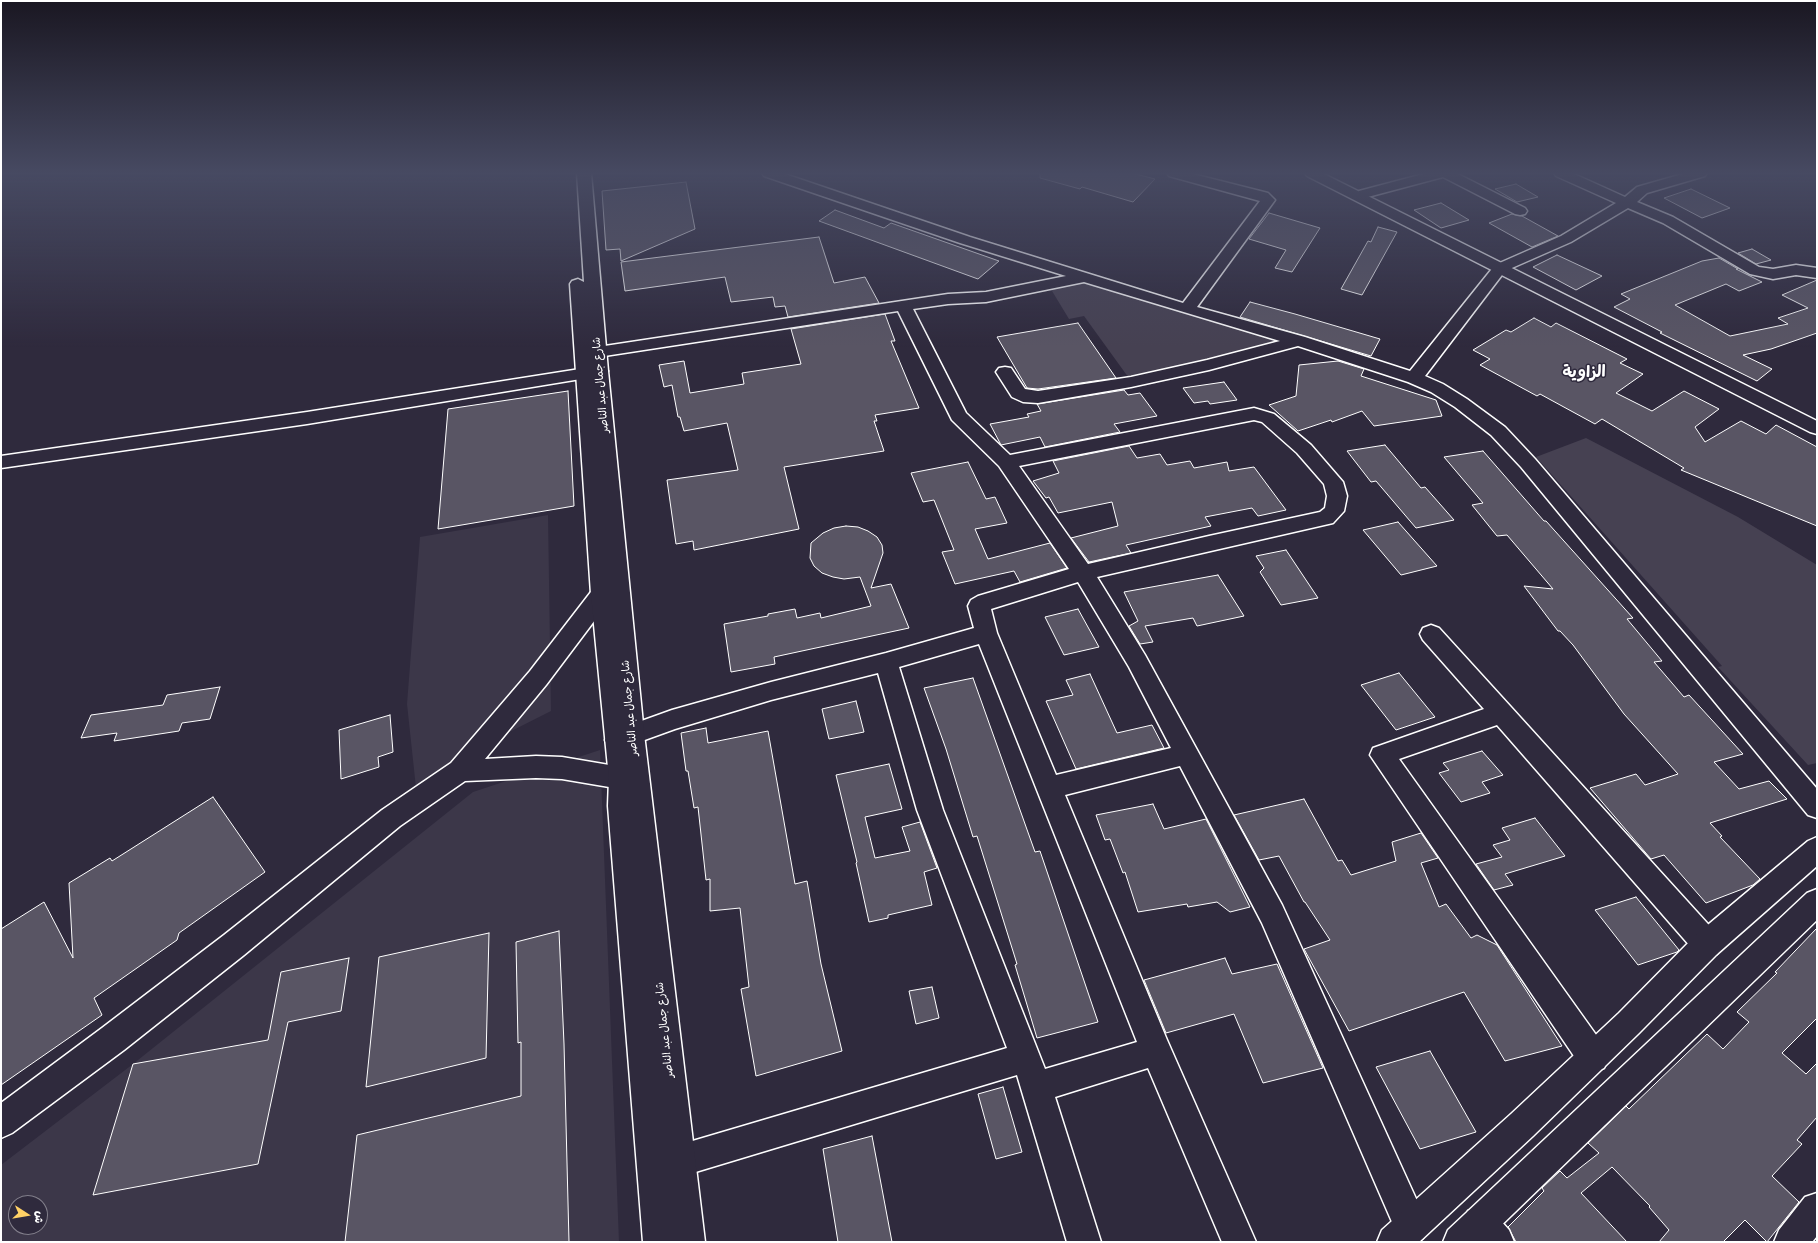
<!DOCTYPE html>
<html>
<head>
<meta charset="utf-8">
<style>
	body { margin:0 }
	#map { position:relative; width:1818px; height:1243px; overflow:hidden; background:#2f2a3d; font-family:Pangolin,"Playpen Sans Arabic",sans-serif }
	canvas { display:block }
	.frame { position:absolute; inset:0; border:2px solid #fff; pointer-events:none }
	.north { position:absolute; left:8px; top:1195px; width:40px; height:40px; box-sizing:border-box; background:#2f2a3d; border:1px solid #827f8b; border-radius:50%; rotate:102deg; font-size:11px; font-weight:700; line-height:16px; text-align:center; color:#fff }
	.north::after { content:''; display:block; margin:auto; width:14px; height:18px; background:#ffd166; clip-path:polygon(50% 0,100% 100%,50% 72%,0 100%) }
</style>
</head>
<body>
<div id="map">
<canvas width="1818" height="1243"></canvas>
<div class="frame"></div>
<div class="north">ش</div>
</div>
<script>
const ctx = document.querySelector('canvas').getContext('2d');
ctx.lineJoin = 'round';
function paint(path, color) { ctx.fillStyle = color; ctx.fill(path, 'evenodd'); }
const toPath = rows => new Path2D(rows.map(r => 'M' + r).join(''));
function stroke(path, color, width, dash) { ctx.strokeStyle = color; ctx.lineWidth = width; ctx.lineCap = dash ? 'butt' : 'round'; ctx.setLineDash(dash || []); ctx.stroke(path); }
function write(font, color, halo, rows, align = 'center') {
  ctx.font = font + ' Pangolin,"Playpen Sans Arabic",sans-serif'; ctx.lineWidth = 3; ctx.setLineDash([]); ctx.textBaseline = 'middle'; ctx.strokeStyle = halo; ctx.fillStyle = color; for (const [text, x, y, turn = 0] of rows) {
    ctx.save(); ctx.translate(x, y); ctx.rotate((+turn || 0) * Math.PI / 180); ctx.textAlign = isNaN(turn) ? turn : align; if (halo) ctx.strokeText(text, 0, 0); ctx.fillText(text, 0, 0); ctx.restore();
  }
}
const built = toPath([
	[548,515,551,711,450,762,416,788,407,704,420,537],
	[600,750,619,1242,1,1242,1,1165,133,1064,473,792],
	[16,1203,40,1203,40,1227,16,1227]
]);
const green = toPath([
	[1085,279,1299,341,1131,381,1084,316,1069,319,1049,286],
	[1586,438,1738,517,1817,565,1817,763,1808,765,1718,667,1722,666,1536,457]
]);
const building = toPath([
	[1040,173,1132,173,1155,179,1133,202,1082,187,1080,189,1040,178,1040,173],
	[686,182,695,229,621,261,620,249,606,250,602,191,686,182],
	[1516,184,1538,197,1517,202,1495,189,1516,184],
	[1691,189,1730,208,1702,218,1664,198,1691,189],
	[1441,203,1469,220,1441,228,1414,210,1441,203],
	[835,210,884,228,891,223,999,261,978,279,819,221,835,210],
	[1269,213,1320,228,1292,272,1275,268,1286,250,1249,239,1269,213],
	[1512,214,1522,216,1558,236,1532,247,1489,223,1512,214],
	[1378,227,1397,232,1362,295,1341,289,1368,241,1371,242,1378,227],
	[819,237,834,283,865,277,879,303,788,317,785,306,775,307,773,297,731,302,725,277,625,291,621,262,819,237],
	[1752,249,1771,260,1756,264,1738,253,1752,249],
	[1557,255,1602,276,1576,290,1533,267,1557,255],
	[1719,258,1738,269,1736,269,1762,282,1739,291,1726,284,1675,305,1730,336,1788,324,1778,318,1808,308,1782,295,1817,280,1817,333,1771,349,1743,355,1772,369,1757,381,1660,333,1662,332,1614,307,1630,299,1621,294,1702,261,1719,258],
	[1250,302,1295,314,1380,339,1371,356,1240,317,1250,302],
	[885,314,895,341,891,341,919,408,875,415,877,421,874,421,884,451,784,467,799,529,694,550,693,541,676,544,667,480,738,470,727,423,684,431,680,417,678,417,672,385,664,387,659,365,684,361,690,393,744,384,742,373,801,364,791,329,885,314],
	[1534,318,1551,327,1556,323,1627,359,1620,363,1643,374,1616,393,1652,411,1684,391,1719,409,1695,427,1705,442,1741,421,1766,434,1776,425,1817,447,1817,526,1681,470,1684,468,1602,419,1595,424,1540,394,1537,396,1480,365,1490,359,1473,350,1506,330,1511,332,1534,318],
	[1078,323,1116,378,1038,389,1027,388,997,337,1078,323],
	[1338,361,1364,369,1361,376,1436,400,1442,416,1374,426,1362,411,1332,422,1331,420,1298,431,1269,405,1296,396,1299,365,1338,361],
	[1224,382,1237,400,1210,404,1208,401,1194,403,1183,388,1224,382],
	[1124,390,1128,395,1140,393,1157,416,1114,424,1120,432,1045,447,1040,437,1001,445,990,424,1029,417,1027,414,1041,411,1037,404,1124,390],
	[568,391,574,506,438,529,448,409,568,391],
	[1385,445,1421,488,1425,487,1454,520,1416,528,1376,481,1371,482,1347,451,1385,445],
	[1129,446,1137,458,1160,454,1167,465,1190,461,1194,468,1227,462,1229,471,1254,467,1286,510,1258,516,1252,508,1205,517,1211,526,1126,545,1131,553,1089,562,1071,538,1118,526,1112,502,1058,513,1049,497,1046,498,1033,481,1059,473,1053,461,1129,446],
	[1483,451,1544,521,1546,521,1633,618,1627,619,1662,661,1654,662,1684,697,1689,695,1743,754,1714,762,1739,789,1769,781,1787,799,1710,823,1722,836,1720,837,1760,879,1753,885,1706,903,1664,855,1651,859,1590,788,1636,774,1645,785,1678,774,1624,714,1573,645,1560,631,1558,631,1524,586,1553,589,1507,535,1497,536,1472,505,1483,503,1444,457,1483,451],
	[968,462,986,499,995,497,1007,523,975,529,988,559,1050,543,1067,568,1020,582,1014,571,955,584,942,552,954,550,934,500,923,502,911,473,968,462],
	[1398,522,1437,566,1401,575,1363,530,1398,522],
	[846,526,858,527,868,531,877,537,882,545,883,553,871,588,891,584,909,628,774,657,775,664,731,672,724,624,768,616,768,614,795,609,797,618,820,613,821,618,871,606,860,577,844,579,833,577,822,573,814,566,810,558,811,543,823,533,834,528,846,526],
	[1286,550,1318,598,1281,605,1260,572,1264,568,1256,556,1286,550],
	[1218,575,1244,616,1197,626,1193,618,1145,626,1153,642,1140,644,1129,626,1138,621,1124,592,1218,575],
	[1078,609,1099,647,1064,655,1045,617,1078,609],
	[1399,673,1435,717,1396,730,1361,685,1399,673],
	[1090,674,1117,733,1152,725,1164,748,1076,769,1046,701,1073,695,1066,680,1090,674],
	[973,678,1035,852,1040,851,1098,1022,1037,1038,1015,965,1017,964,977,836,973,837,946,749,924,688,973,678],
	[220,687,210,719,182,723,179,731,114,741,117,733,81,738,91,715,163,705,167,695,220,687],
	[856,701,864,732,829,739,822,709,856,701],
	[390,715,393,752,378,757,379,767,341,779,339,730,390,715],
	[706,728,708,743,768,731,795,884,807,881,821,964,842,1051,756,1076,741,989,749,987,740,908,710,911,710,879,706,880,698,807,694,808,688,771,686,771,681,733,706,728],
	[1482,751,1503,775,1482,782,1490,793,1461,802,1439,773,1449,770,1443,763,1482,751],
	[889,764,902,809,865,817,875,858,910,851,902,827,920,822,937,868,924,872,932,905,888,915,888,918,869,922,856,863,857,862,836,775,889,764],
	[213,797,265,872,179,933,177,940,94,998,102,1015,1,1085,1,929,44,902,73,958,69,883,110,858,112,861,213,797],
	[1304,799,1338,861,1342,860,1351,875,1396,861,1392,842,1421,833,1438,858,1421,863,1439,907,1446,904,1471,938,1477,935,1497,945,1562,1046,1505,1061,1464,992,1349,1031,1304,949,1330,940,1305,902,1304,902,1279,856,1259,860,1234,815,1304,799],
	[1153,804,1164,829,1206,819,1250,907,1230,912,1217,902,1188,907,1187,904,1138,912,1125,872,1123,873,1110,839,1105,840,1096,815,1153,804],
	[1535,818,1565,856,1505,874,1513,885,1494,890,1476,864,1502,857,1493,845,1510,840,1502,828,1535,818],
	[1636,897,1679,950,1677,952,1638,965,1595,910,1636,897],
	[1817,928,1817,1018,1782,1053,1806,1074,1817,1063,1817,1117,1797,1140,1802,1144,1772,1176,1799,1202,1767,1242,1745,1220,1723,1242,1659,1242,1669,1230,1649,1207,1650,1206,1612,1167,1581,1193,1627,1242,1516,1242,1508,1227,1544,1191,1542,1188,1560,1171,1567,1178,1599,1153,1588,1143,1626,1106,1629,1109,1707,1034,1723,1049,1749,1022,1737,1012,1777,973,1775,972,1817,928],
	[559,931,564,1044,569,1242,345,1242,357,1135,521,1096,521,1042,518,1043,516,942,559,931],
	[489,933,486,1058,366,1087,379,957,489,933],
	[349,958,341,1011,288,1022,258,1164,93,1195,133,1064,268,1040,281,972,349,958],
	[1225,958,1232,974,1277,964,1323,1068,1263,1083,1234,1014,1166,1033,1144,980,1225,958],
	[932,987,939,1018,916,1024,909,991,932,987],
	[1430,1051,1476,1132,1420,1149,1376,1067,1430,1051],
	[1003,1087,1022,1152,996,1159,978,1094,1003,1087],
	[872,1136,892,1242,838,1242,823,1149,872,1136]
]);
const minor = toPath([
	[762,173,782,173,970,237,1183,303,1260,201,1169,176,1167,173,1189,173,1268,193,1275,200,1197,307,1305,337,1410,371,1495,265,1561,236,1616,203,1556,176,1554,173,1572,173,1625,197,1637,187,1686,173,1707,173,1705,176,1647,193,1637,202,1673,217,1759,267,1773,269,1796,265,1817,268,1817,278,1796,275,1773,279,1750,274,1663,223,1628,208,1571,242,1505,271,1425,376,1443,384,1467,399,1505,427,1535,459,1817,789,1817,818,1808,815,1521,467,1491,435,1455,407,1431,392,1408,382,1298,346,1209,370,1131,387,1038,403,1023,402,1012,397,996,372,999,368,1005,367,1011,368,1025,389,1038,391,1131,377,1207,360,1280,341,1084,282,986,302,948,304,913,309,966,413,1010,455,1254,408,1274,414,1311,445,1343,482,1347,496,1344,511,1333,523,1097,577,1145,655,1282,905,1423,1214,1428,1226,1423,1238,1412,1242,1399,1238,1262,923,1180,766,1065,795,1167,1040,1256,1242,1222,1242,1148,1068,1055,1097,1101,1242,1067,1242,1017,1075,679,1177,668,1172,663,1161,668,1150,679,1145,1007,1048,917,810,878,673,771,700,675,729,617,750,608,747,605,740,608,733,672,710,771,682,886,653,974,628,968,606,971,600,978,596,1069,569,999,466,952,420,898,311,598,357,592,356,590,352,592,348,598,347,948,294,986,292,1066,276,960,243,764,176,762,173],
	[1254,420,1262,422,1297,453,1324,484,1327,496,1325,508,1320,512,1209,536,1088,564,1019,466,1254,420],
	[1078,582,1129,667,1171,748,1056,775,997,633,991,609,1078,582],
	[979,644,1137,1042,1045,1069,943,810,899,667,979,644],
	[1427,173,1456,173,1525,208,1527,211,1525,214,1520,215,1515,214,1443,177,1364,198,1359,197,1357,194,1359,191,1427,173],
	[599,366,605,367,608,371,605,375,307,424,1,468,1,456,307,412,599,366],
	[612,577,620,579,623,585,620,591,610,600,546,685,485,759,536,756,562,757,621,767,630,770,633,778,630,786,621,789,562,779,536,778,465,781,400,826,244,955,124,1050,12,1133,1,1138,1,1103,102,1028,224,935,382,810,451,763,530,671,594,588,604,579,612,577],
	[1431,625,1439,628,1510,706,1717,934,1721,944,1717,954,1707,958,1697,954,1497,725,1399,759,1604,1046,1608,1057,1604,1068,1593,1072,1582,1068,1370,755,1373,748,1484,709,1423,640,1420,634,1423,628,1431,625],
	[1817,1193,1817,1236,1812,1242,1774,1242,1779,1230,1805,1197,1817,1193],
	[1480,1206,1492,1211,1509,1230,1514,1242,1475,1242,1468,1235,1463,1223,1468,1211,1480,1206]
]);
const secondary = toPath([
	[1305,173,1322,173,1817,421,1817,434,1810,432,1307,176,1305,173]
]);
const primary = toPath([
	[577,173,591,173,608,371,644,734,705,1242,643,1242,608,806,609,778,591,594,570,284,572,281,578,279,584,282,577,173],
	[1817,837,1817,866,1717,954,1639,1033,1533,1136,1419,1242,1377,1242,1382,1230,1511,1114,1619,1013,1697,934,1808,841,1817,837],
	[1817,889,1817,920,1484,1242,1443,1242,1448,1230,1807,893,1817,889]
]);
const streetNames = [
	["شارع جمال عبد الناصر",601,385,-95],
	["شارع جمال عبد الناصر",630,708,-95],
	["شارع جمال عبد الناصر",665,1030,-96]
];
const farTownnames = [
	["الزاوية",1584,373]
];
paint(built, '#3c3749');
paint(green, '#464152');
paint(building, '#595564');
stroke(building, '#fff', 1);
stroke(minor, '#fff', 3);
stroke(secondary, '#fff', 3);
stroke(primary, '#fff', 3);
paint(minor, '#2f2a3d');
paint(secondary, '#2f2a3d');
paint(primary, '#2f2a3d');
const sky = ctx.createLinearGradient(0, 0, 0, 347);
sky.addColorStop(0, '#1a1722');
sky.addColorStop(0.5, '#474a62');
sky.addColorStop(1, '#474a6200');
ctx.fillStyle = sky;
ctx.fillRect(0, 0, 1818, 347);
write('11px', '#fff', '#2f2a3d', streetNames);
write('bold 16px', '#fff', '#2f2a3d', farTownnames);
</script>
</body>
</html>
